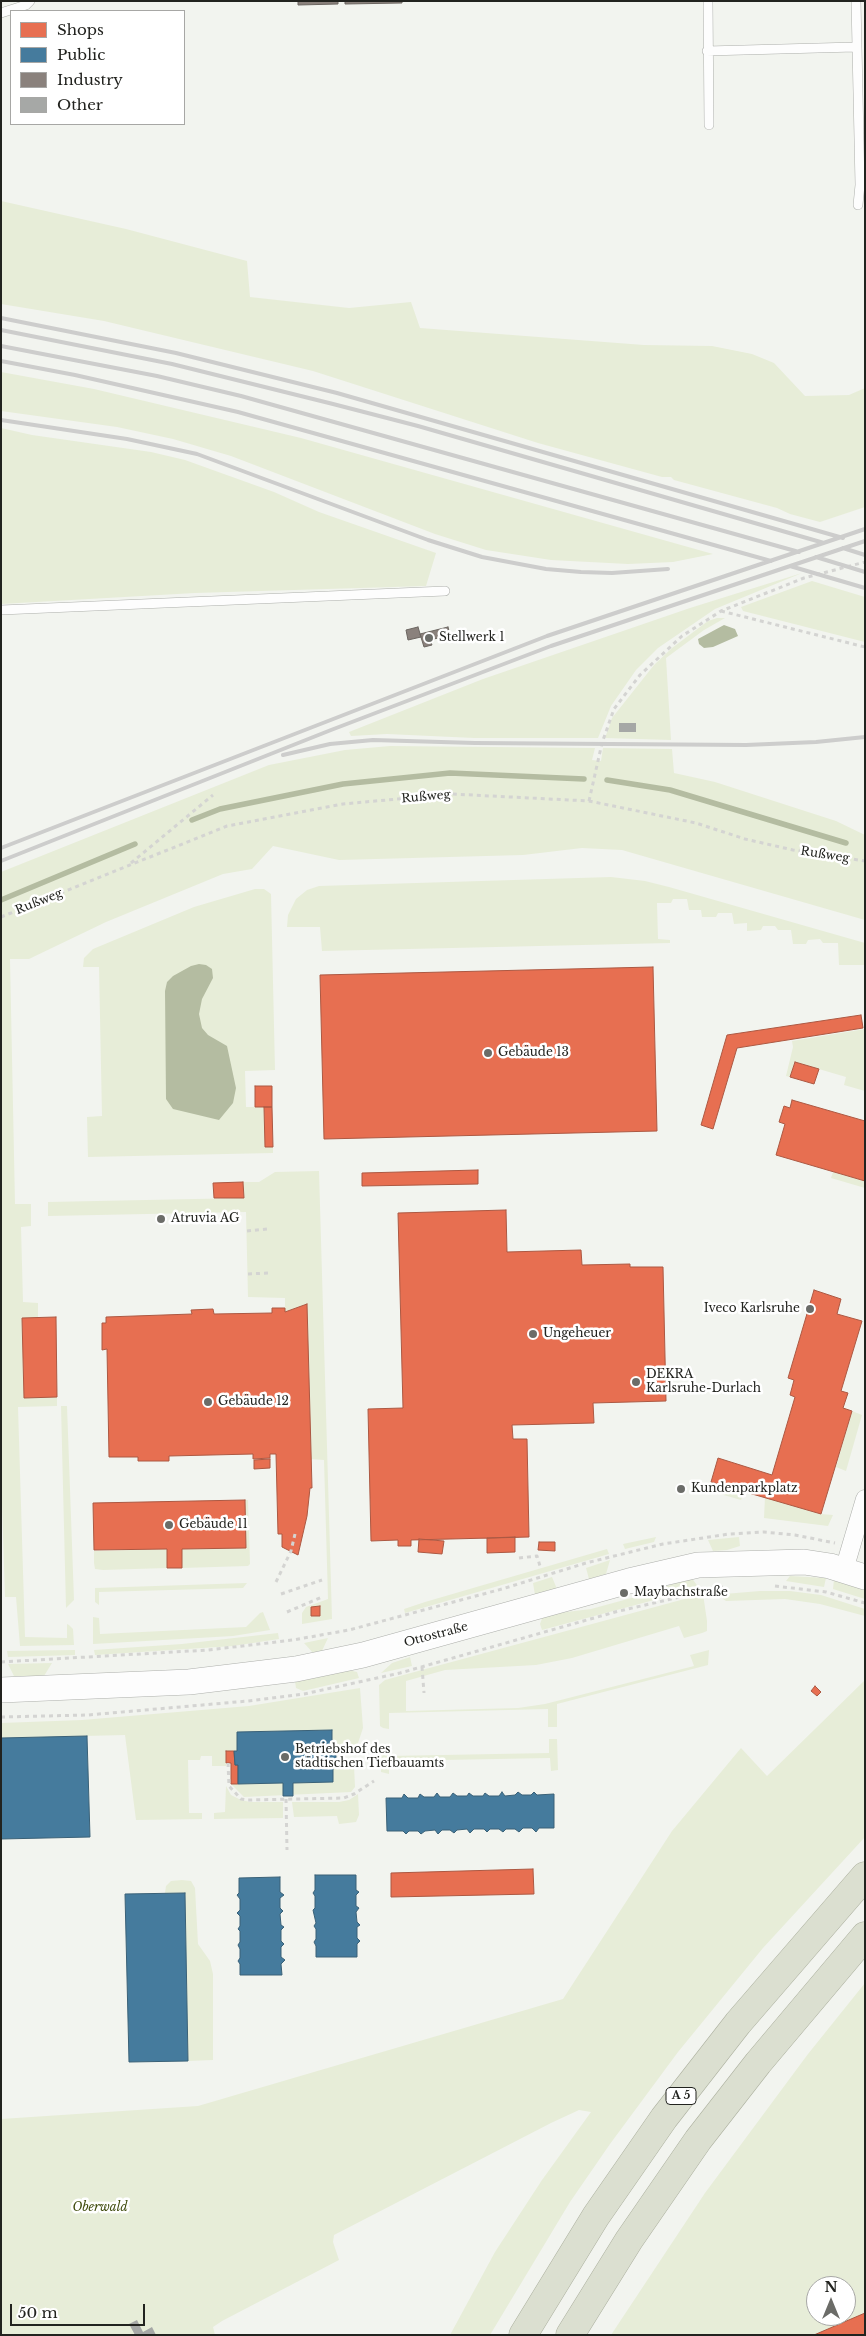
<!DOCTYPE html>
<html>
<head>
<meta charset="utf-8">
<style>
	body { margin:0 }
	#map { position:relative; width:866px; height:2336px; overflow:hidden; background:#f2f4ef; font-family:"Libre Baskerville",serif }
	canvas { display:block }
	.frame { position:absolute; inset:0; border:2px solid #22231f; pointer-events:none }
	.legend { position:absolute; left:10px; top:10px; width:175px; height:115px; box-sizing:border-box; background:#fff; border:1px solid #a7a7a5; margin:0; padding:6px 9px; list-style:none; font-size:15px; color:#22231f }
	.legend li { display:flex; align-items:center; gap:10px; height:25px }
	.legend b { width:25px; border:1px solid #a7a7a5 }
	.north { position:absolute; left:806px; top:2276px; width:50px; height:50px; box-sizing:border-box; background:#fff; border:1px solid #a7a7a5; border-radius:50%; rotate:0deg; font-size:14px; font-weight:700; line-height:20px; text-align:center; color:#22231f }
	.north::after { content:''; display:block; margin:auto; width:18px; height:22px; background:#6b6c68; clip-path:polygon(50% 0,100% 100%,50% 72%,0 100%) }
	.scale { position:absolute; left:10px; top:2304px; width:135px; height:22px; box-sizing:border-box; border:2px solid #22231f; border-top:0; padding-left:6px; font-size:15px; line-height:18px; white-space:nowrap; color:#22231f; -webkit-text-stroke:4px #fff; paint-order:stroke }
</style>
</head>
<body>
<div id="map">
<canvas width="866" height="2336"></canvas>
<div class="frame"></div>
<ul class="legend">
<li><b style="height:14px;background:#e76f51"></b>Shops</li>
<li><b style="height:14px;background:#457b9d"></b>Public</li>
<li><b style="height:14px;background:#8a817c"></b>Industry</li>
<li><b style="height:14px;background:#a6a8a6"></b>Other</li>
</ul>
<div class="north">N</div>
<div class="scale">50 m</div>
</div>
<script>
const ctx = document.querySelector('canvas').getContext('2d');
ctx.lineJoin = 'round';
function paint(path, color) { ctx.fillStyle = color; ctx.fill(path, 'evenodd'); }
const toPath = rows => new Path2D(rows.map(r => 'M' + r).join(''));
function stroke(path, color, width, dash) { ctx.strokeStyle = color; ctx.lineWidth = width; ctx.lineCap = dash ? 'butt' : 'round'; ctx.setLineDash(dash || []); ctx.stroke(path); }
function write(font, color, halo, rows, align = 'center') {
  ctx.font = font + ' "Libre Baskerville",serif'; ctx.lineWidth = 5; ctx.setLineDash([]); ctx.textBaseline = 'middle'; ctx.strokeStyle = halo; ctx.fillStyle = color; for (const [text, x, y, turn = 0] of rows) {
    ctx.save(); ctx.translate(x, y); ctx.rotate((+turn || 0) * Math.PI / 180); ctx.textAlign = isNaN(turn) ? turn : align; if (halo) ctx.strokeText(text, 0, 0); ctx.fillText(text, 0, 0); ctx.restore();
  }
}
const green = toPath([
	[1,201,126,229,247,261,250,297,349,308,411,302,420,328,644,345,712,346,752,354,774,363,805,396,849,395,865,388,865,507,820,522,790,514,777,508,674,480,671,477,662,477,538,443,313,371,104,321,1,304],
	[1,372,94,389,301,438,713,554,673,562,628,564,551,560,486,550,435,534,231,456,173,439,117,427,1,411],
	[1,428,32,435,151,452,185,460,274,492,319,512,436,553,426,586,195,593,1,604],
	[802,573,715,609,658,648,636,670,611,706,598,738,474,738,387,734,351,736,349,732,483,679,690,608],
	[812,581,865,597,865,642,743,611,741,607],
	[717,618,725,618,704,630,666,658,671,740,605,738,612,718,654,665,672,648,708,621],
	[390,746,595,748,592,760,601,761,603,748,672,749,674,773,715,782,836,821,865,835,865,920,622,850,582,848,523,855,339,860,273,846,252,869,223,874,106,922,29,959,10,959,15,1204,31,1204,31,1226,21,1227,23,1302,38,1303,38,1318,22,1318,24,1397,57,1397,57,1406,18,1407,25,1637,67,1638,67,1624,69,1625,73,1629,74,1645,20,1646,16,1597,5,1597,1,1472,1,872,269,765,345,750],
	[611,877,645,881,669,887,865,943,865,965,839,965,838,943,823,943,820,939,808,940,806,944,793,944,791,930,778,930,775,926,763,926,761,930,747,931,747,923,734,924,732,913,718,913,716,917,702,917,701,910,689,910,687,899,673,899,671,903,657,903,658,939,670,940,670,943,322,951,320,927,287,927,288,915,296,899,307,890,319,886],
	[255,889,264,889,271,894,275,1070,245,1071,246,1107,264,1107,265,1147,273,1147,273,1153,88,1157,87,1117,102,1116,99,967,83,967,84,958,93,949,194,907],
	[865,1029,865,1091,844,1085,846,1077,795,1062,790,1077,786,1076,793,1047,792,1041],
	[319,1171,332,1619,302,1624,302,1613,306,1607,328,1599,324,1460,310,1459,306,1304,285,1312,285,1298,248,1297,246,1212,48,1216,48,1202,244,1198,243,1182,259,1182,275,1172],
	[833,1172,865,1181,865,1188,831,1178],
	[61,1406,67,1406,74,1600,66,1608],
	[852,1411,862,1415,846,1471,836,1467],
	[711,1482,744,1491,741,1500,710,1491,708,1488],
	[765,1497,821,1514,833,1515,828,1526,764,1518],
	[245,1500,248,1500,250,1564,248,1566,182,1568,182,1549,245,1548],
	[656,1537,654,1542,625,1549,623,1544],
	[739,1537,740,1546,727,1550,713,1551,708,1540],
	[167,1549,167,1568,103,1570,95,1569,94,1563,94,1551],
	[607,1549,609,1554,405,1613,404,1609,425,1602],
	[610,1560,606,1574,589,1579,586,1568],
	[790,1576,826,1578,824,1587,786,1581],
	[552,1577,557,1589,535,1595,533,1583],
	[691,1577,699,1588,542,1630,540,1624,543,1616,550,1614,591,1609,646,1594],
	[834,1579,865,1587,865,1599,833,1589],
	[247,1583,243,1588,99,1592,99,1605,95,1602,95,1588],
	[760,1591,790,1591,821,1595,865,1609,865,1616,820,1604,785,1599,726,1601,723,1599,724,1594],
	[703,1594,707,1621,707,1631,702,1633,684,1638,679,1626,572,1658,536,1665,445,1670,406,1681,406,1711,518,1708,545,1704,694,1666,690,1655,709,1650,708,1665,557,1704,557,1727,548,1727,548,1709,389,1713,389,1729,383,1728,380,1726,379,1685,385,1680],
	[263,1612,270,1630,233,1636,93,1644,93,1617,99,1618,100,1634,246,1627,260,1613],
	[278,1633,279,1639,233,1646,95,1655,94,1650,182,1644],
	[328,1638,321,1653,314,1654,304,1643],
	[75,1650,75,1655,8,1657,7,1651],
	[410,1657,412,1666,381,1673,392,1663],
	[52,1663,44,1676,14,1676,8,1664],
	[348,1670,357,1672,359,1678,303,1691,296,1688,295,1681],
	[865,1680,865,1837,763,1948,678,2052,610,2144,570,2202,490,2335,450,2335,495,2252,542,2180,591,2112,579,2110,551,2123,334,2235,333,2242,339,2260,222,2321,213,2327,215,2335,1,2335,1,2119,198,2106,563,1999,672,1831,741,1748,767,1776],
	[360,1688,363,1728,357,1746,332,1750,332,1730,237,1732,237,1751,226,1751,226,1766,212,1766,212,1756,201,1756,200,1760,188,1760,189,1813,202,1813,202,1819,136,1820,125,1735,1,1738,1,1723,82,1720,249,1706],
	[549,1739,557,1739,558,1770,551,1771,550,1758,389,1761,389,1774,381,1772,381,1747,389,1743,389,1756,549,1753],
	[333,1763,354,1766,355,1787,351,1792,244,1797,231,1784,333,1782],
	[226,1786,231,1795,241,1800,250,1802,283,1802,283,1818,214,1819,214,1813,225,1812],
	[358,1794,359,1815,356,1822,339,1824,337,1816,294,1817,292,1802,339,1802,349,1800],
	[182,1880,191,1881,195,1888,198,1944,210,1961,213,1974,213,2060,188,2061,185,1893,165,1893,166,1886,171,1881],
	[865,1983,865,2313,814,2335,611,2335,705,2193,808,2054],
	[816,2286,846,2286,846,2316,816,2316]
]);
const water = toPath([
	[724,625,735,629,738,636,713,647,704,648,699,644,698,639],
	[199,964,206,965,212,969,213,978,202,999,199,1014,202,1028,208,1035,227,1046,236,1088,233,1103,219,1120,173,1109,166,1099,165,991,167,982,173,976,191,966]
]);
const shops = toPath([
	[653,967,657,1131,324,1139,320,975,653,967],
	[861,1015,863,1028,737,1048,713,1129,701,1125,727,1035,861,1015],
	[795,1062,819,1069,814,1084,790,1077,795,1062],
	[255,1086,272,1086,272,1107,255,1107,255,1086],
	[792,1100,865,1121,865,1181,776,1155,785,1124,779,1122,784,1106,790,1108,792,1100],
	[264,1107,272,1107,273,1147,265,1147,264,1107],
	[478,1170,478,1184,362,1186,362,1173,478,1170],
	[243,1182,244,1198,214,1198,213,1183,243,1182],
	[506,1210,507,1252,581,1250,582,1265,630,1264,630,1267,663,1267,666,1401,593,1403,594,1423,512,1425,513,1439,527,1439,529,1537,411,1540,411,1546,398,1546,398,1540,371,1541,368,1409,403,1408,398,1213,506,1210],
	[814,1290,841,1299,837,1314,862,1321,841,1391,848,1393,843,1408,852,1411,821,1514,711,1482,718,1458,772,1475,795,1397,790,1395,794,1380,788,1378,814,1290],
	[307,1304,312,1488,310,1488,307,1516,298,1555,282,1547,282,1534,278,1534,276,1454,270,1454,270,1458,253,1459,253,1454,169,1456,169,1461,138,1461,138,1457,109,1457,107,1349,102,1350,102,1323,106,1323,106,1317,192,1314,191,1310,213,1309,214,1314,272,1313,272,1308,285,1308,285,1312,307,1304],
	[56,1317,57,1397,24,1398,22,1318,56,1317],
	[270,1459,270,1468,254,1469,254,1460,270,1459],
	[245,1500,246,1548,182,1549,182,1568,167,1568,167,1549,94,1550,93,1503,245,1500],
	[515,1537,515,1552,487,1553,487,1538,515,1537],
	[419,1539,444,1541,442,1554,418,1552,419,1539],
	[539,1542,555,1542,555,1551,538,1550,539,1542],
	[320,1606,320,1616,311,1616,311,1607,320,1606],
	[815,1686,821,1692,817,1696,811,1691,815,1686],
	[226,1751,234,1751,235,1765,238,1765,238,1784,231,1784,231,1763,226,1763,226,1751],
	[533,1869,534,1894,391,1897,391,1873,533,1869],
	[865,2313,865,2335,814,2335,865,2313]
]);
const public = toPath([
	[332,1730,332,1750,336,1750,336,1763,333,1763,333,1782,293,1783,293,1796,283,1796,283,1783,238,1784,238,1765,235,1765,234,1751,237,1751,237,1732,332,1730],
	[87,1736,90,1837,1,1839,1,1738,87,1736],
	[502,1792,505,1796,515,1795,518,1792,522,1795,531,1795,534,1792,537,1795,554,1794,554,1828,539,1828,536,1832,532,1828,523,1828,519,1832,515,1829,506,1829,503,1832,499,1829,490,1829,487,1832,484,1829,474,1829,470,1833,467,1829,457,1830,454,1833,450,1830,442,1830,438,1834,435,1830,425,1831,421,1834,418,1831,409,1831,406,1834,403,1831,387,1831,386,1798,402,1798,404,1794,408,1798,418,1798,420,1794,424,1797,434,1797,437,1793,440,1797,450,1797,453,1793,457,1796,467,1796,469,1793,473,1796,483,1796,485,1793,489,1796,499,1796,502,1792],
	[315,1875,356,1875,356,1890,359,1892,356,1895,356,1906,359,1908,356,1912,357,1922,360,1925,357,1927,357,1938,360,1941,357,1944,357,1957,316,1957,316,1946,314,1942,316,1939,316,1929,314,1926,316,1923,313,1910,315,1908,315,1896,313,1893,315,1890,315,1875],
	[280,1877,280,1892,284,1895,280,1898,280,1908,283,1911,280,1914,281,1925,284,1927,281,1930,281,1941,284,1944,281,1947,281,1957,285,1960,281,1964,282,1975,240,1975,240,1964,238,1961,240,1958,240,1949,238,1945,240,1942,240,1931,238,1929,240,1926,240,1916,237,1913,240,1910,240,1899,237,1895,239,1893,239,1878,280,1877],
	[185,1893,188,2061,129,2062,125,1894,185,1893]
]);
const industry = toPath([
	[298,1,338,1,338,4,298,5,298,1],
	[345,1,402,1,402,3,345,4,345,1],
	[418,627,421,637,408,640,406,630,418,627],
	[448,627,450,635,430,640,432,645,424,647,420,634,448,627]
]);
const stream = toPath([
	[607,780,670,790,846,843],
	[192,820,220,809,343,784,450,773,584,779],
	[1,900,135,844]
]);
const building = toPath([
	[619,723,636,723,636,732,619,732],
	[137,2320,143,2332,152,2327,156,2335,135,2335,129,2324]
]);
const path = toPath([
	[721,611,865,647],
	[589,801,602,743,614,709,640,675,682,636,721,611,804,578,865,562],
	[131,863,213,795],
	[1,917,227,826,343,804,452,794,589,801,696,823,745,839,793,850,865,861],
	[247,1231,267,1229],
	[248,1274,268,1273],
	[519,1558,537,1556,540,1566],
	[276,1582,291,1551,295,1534],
	[775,1586,826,1592,865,1603],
	[281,1594,322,1580],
	[287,1612,322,1597],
	[1,1662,208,1650,293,1640,349,1630,502,1589,586,1563,663,1544,729,1534,764,1532,795,1535,835,1543],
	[422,1667,424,1693],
	[1,1717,88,1715,248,1701,304,1694,400,1673,615,1612,723,1587],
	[228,1763,229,1786,241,1799,248,1800,344,1798,354,1794,374,1781],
	[286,1799,287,1850]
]);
const service = toPath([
	[708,1,709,125],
	[856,1,860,185,858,205],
	[1,13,26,5,30,1],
	[707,51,855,47],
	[1,610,445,591]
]);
const minor = toPath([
	[844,1570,865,1499]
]);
const secondary = toPath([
	[1,1690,189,1682,296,1669,363,1655,629,1581,698,1565,804,1562,830,1566,865,1577]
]);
const motorway = toPath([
	[523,2335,596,2216,664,2118,738,2023,865,1876],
	[570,2335,629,2240,698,2140,758,2063,865,1936]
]);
const rail = toPath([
	[1,318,176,353,337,393,843,538],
	[1,330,172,364,333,404,418,426,824,543],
	[1,346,157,376,241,396,799,552],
	[1,361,75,375,238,412,771,561],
	[1,420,127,439,197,454,428,540,482,557,546,569,581,572,612,573,668,569],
	[843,548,865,555],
	[816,557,865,572],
	[790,566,865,588],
	[283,755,330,744,373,740,475,743,746,745,816,742,865,737],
	[1,848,547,636,865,529],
	[1,861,331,730,551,646,865,541]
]);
const markers = [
	[429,638,5,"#6b6c68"],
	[488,1053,5,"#6b6c68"],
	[161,1219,5,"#6b6c68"],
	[810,1309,5,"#6b6c68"],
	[533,1334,5,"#6b6c68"],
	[636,1382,5,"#6b6c68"],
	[208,1402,5,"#6b6c68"],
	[681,1489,5,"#6b6c68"],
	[169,1525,5,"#6b6c68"],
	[624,1593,5,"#6b6c68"],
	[285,1757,5,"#6b6c68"]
];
const shields = [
	[681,2096,30]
];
const shieldNames = [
	["A 5",681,2096]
];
const poiNames = [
	["Stellwerk 1",439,638],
	["Gebäude 13",498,1053],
	["Atruvia AG",171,1219],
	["Iveco Karlsruhe",800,1309,"right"],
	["Ungeheuer",543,1334],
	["DEKRA",646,1375],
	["Karlsruhe-Durlach",646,1389],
	["Gebäude 12",218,1402],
	["Kundenparkplatz",691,1489],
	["Gebäude 11",179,1525],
	["Maybachstraße",634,1593],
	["Betriebshof des",295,1750],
	["städtischen Tiefbauamts",295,1764]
];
const streetNames = [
	["Rußweg",426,797,-5],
	["Rußweg",825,855,9],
	["Rußweg",39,902,-22],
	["Ottostraße",436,1635,-15]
];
const parkNames = [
	["Oberwald",100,2208]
];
paint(green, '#e7edd8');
paint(water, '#b4bca1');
paint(shops, '#e76f51');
stroke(shops, '#ac5842', 1);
paint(public, '#457b9d');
stroke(public, '#3a6177', 1);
paint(industry, '#8a817c');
stroke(industry, '#6b6560', 1);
stroke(stream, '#b4bca1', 5.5);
paint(building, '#a6a8a6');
stroke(service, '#adafab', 10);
stroke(minor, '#adafab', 19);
stroke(secondary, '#adafab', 26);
stroke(motorway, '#abaf9e', 29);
stroke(path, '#d4d4d2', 3, [4, 4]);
stroke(service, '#fdfdfd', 9);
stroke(minor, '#fdfdfd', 18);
stroke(secondary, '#fdfdfd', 25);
stroke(motorway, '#dbdfd0', 28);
stroke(rail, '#cdcdcc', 4);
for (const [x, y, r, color] of markers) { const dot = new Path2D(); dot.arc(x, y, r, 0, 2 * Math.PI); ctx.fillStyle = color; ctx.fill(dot); stroke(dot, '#fff', 2); }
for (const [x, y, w] of shields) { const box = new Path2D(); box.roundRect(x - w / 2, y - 8.5, w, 17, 4); ctx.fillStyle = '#fff'; ctx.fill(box); stroke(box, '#22231f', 1); }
write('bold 11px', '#22231f', null, shieldNames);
write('12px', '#22231f', '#fff', poiNames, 'left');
write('12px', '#22231f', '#fff', streetNames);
write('italic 12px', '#3f4b0d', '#fff', parkNames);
</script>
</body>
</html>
